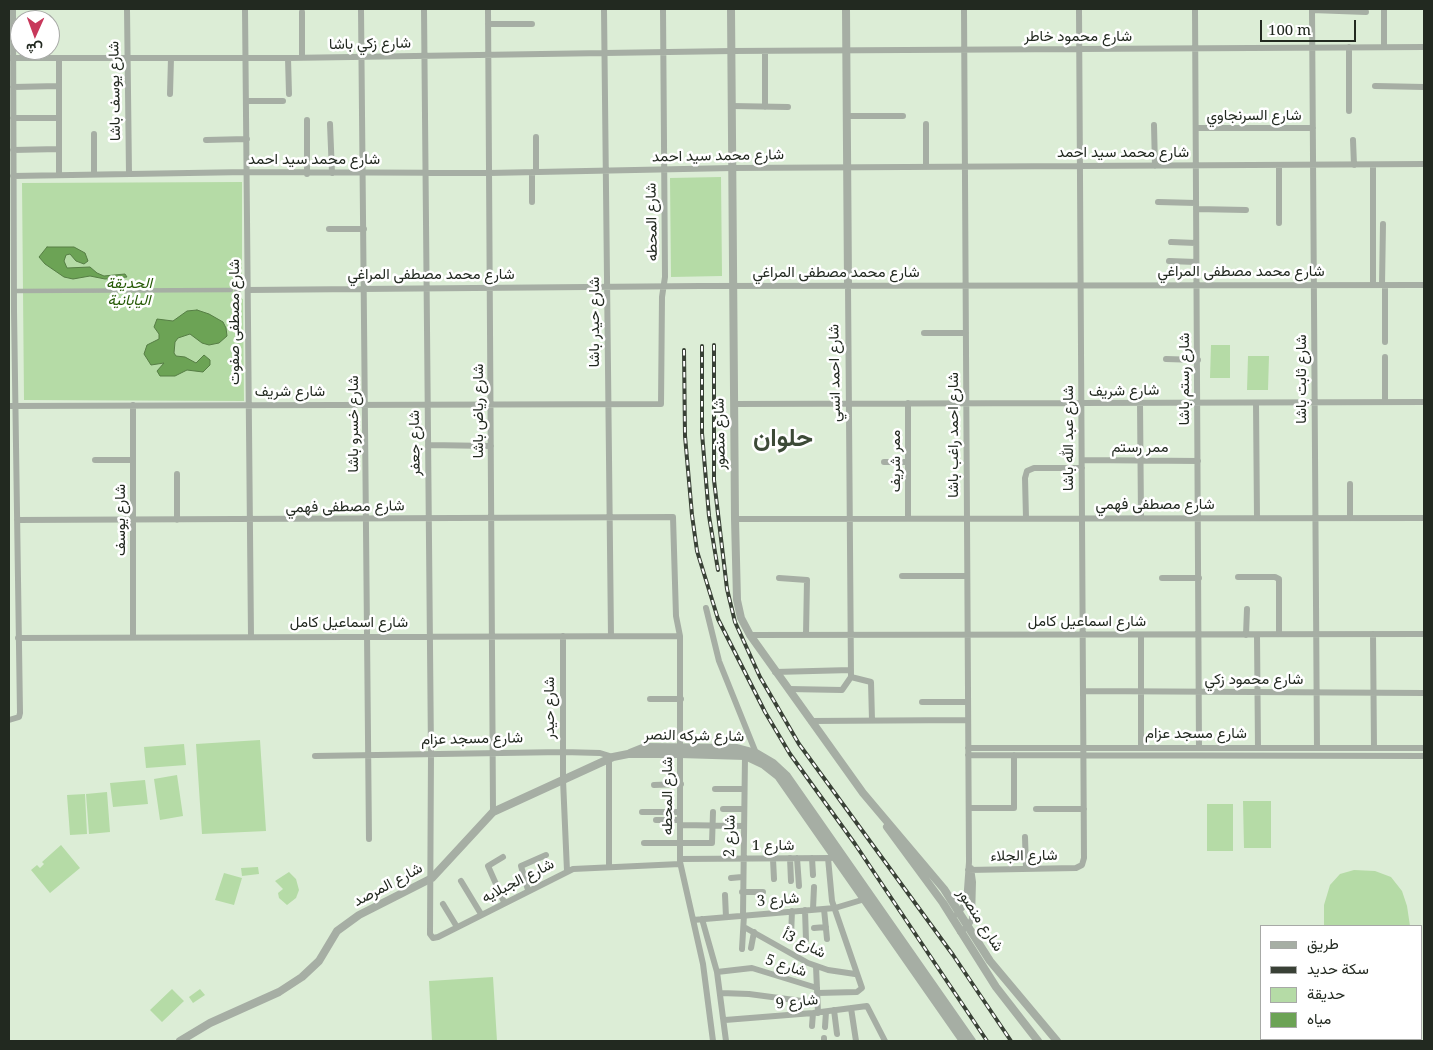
<!DOCTYPE html>
<html>
<head>
<meta charset="utf-8">
<style>
	body { margin:0 }
	#map { position:relative; width:1433px; height:1050px; overflow:hidden; background:#dcedd6; font-family:"Noto Serif",Vazirmatn,serif }
	canvas { display:block }
	.frame { position:absolute; inset:0; border:10px solid #222920; pointer-events:none }
	.legend { position:absolute; left:1260px; top:925px; width:162px; height:115px; box-sizing:border-box; background:#fff; border:1px solid #a7a9a6; margin:0; padding:6px 9px; list-style:none; font-size:15px; color:#222920 }
	.legend li { display:flex; align-items:center; gap:10px; height:25px }
	.legend b { width:25px; border:1px solid #a7a9a6 }
	.north { position:absolute; left:10px; top:10px; width:50px; height:50px; box-sizing:border-box; background:#fff; border:1px solid #a7a9a6; border-radius:50%; rotate:182deg; font-size:14px; font-weight:700; line-height:20px; text-align:center; color:#222920 }
	.north::after { content:''; display:block; margin:auto; width:18px; height:22px; background:#c8385b; clip-path:polygon(50% 0,100% 100%,50% 72%,0 100%) }
	.scale { position:absolute; left:1260px; top:20px; width:96px; height:22px; box-sizing:border-box; border:2px solid #222920; border-top:0; padding-left:6px; font-size:15px; line-height:18px; white-space:nowrap; color:#222920; -webkit-text-stroke:4px #fff; paint-order:stroke }
</style>
</head>
<body>
<div id="map">
<canvas width="1433" height="1050"></canvas>
<div class="frame"></div>
<ul class="legend">
<li><b style="height:6px;background:#a6aea4"></b>طريق</li>
<li><b style="height:6px;background:#394136"></b>سكة حديد</li>
<li><b style="height:14px;background:#b5dba6"></b>حديقة</li>
<li><b style="height:14px;background:#6ca355"></b>مياه</li>
</ul>
<div class="north">ش</div>
<div class="scale">100 m</div>
</div>
<script>
const ctx = document.querySelector('canvas').getContext('2d');
ctx.lineJoin = 'round';
function paint(path, color) { ctx.fillStyle = color; ctx.fill(path, 'evenodd'); }
const toPath = rows => new Path2D(rows.map(r => 'M' + r).join(''));
function stroke(path, color, width, dash) { ctx.strokeStyle = color; ctx.lineWidth = width; ctx.lineCap = dash ? 'butt' : 'round'; ctx.setLineDash(dash || []); ctx.stroke(path); }
function write(font, color, halo, rows, align = 'center') {
  ctx.font = font + ' "Noto Serif",Vazirmatn,serif'; ctx.lineWidth = 5; ctx.setLineDash([]); ctx.textBaseline = 'middle'; ctx.strokeStyle = halo; ctx.fillStyle = color; for (const [text, x, y, turn = 0] of rows) {
    ctx.save(); ctx.translate(x, y); ctx.rotate((+turn || 0) * Math.PI / 180); ctx.textAlign = isNaN(turn) ? turn : align; if (halo) ctx.strokeText(text, 0, 0); ctx.fillText(text, 0, 0); ctx.restore();
  }
}
const green = toPath([
	[721,177,722,276,671,277,670,178],
	[242,182,242,277,237,282,236,293,237,298,243,299,244,401,24,400,22,183],
	[1211,345,1230,345,1230,378,1210,378],
	[1248,356,1269,356,1268,390,1247,390],
	[260,740,266,831,202,834,196,744],
	[184,744,186,765,146,768,144,747],
	[177,775,183,816,160,820,154,779],
	[145,780,148,804,113,807,110,783],
	[107,792,110,832,89,834,86,794],
	[85,794,87,834,70,835,67,795],
	[1243,801,1271,801,1271,848,1244,848],
	[1207,804,1233,804,1233,851,1207,851],
	[61,845,80,868,50,893,31,870,37,865,40,868,44,864,42,862],
	[258,867,259,874,242,876,241,868],
	[1354,870,1375,871,1391,877,1402,891,1407,906,1410,926,1324,926,1324,905,1330,885,1340,874],
	[289,872,296,879,299,890,296,898,287,905,279,898,278,893,283,889,275,881],
	[224,873,242,878,234,905,215,900],
	[493,977,497,1041,432,1041,429,981],
	[172,989,184,1001,162,1022,150,1010],
	[200,989,205,995,193,1003,189,997]
]);
const water = toPath([
	[47,247,74,247,85,253,88,261,84,264,76,261,70,254,66,255,64,261,67,268,90,267,97,273,104,276,125,274,127,277,105,279,90,276,73,279,64,277,45,264,39,257,47,247],
	[197,310,209,314,223,322,226,328,227,336,219,343,209,345,202,343,190,334,178,338,175,342,174,353,176,356,185,357,196,363,204,355,210,360,210,365,203,372,187,370,175,376,160,376,157,371,164,363,151,365,144,354,147,345,159,339,159,334,154,327,157,319,173,321,187,311,197,310]
]);
const pedestrian = toPath([
	[236,290,239,290],
	[14,291,231,290]
]);
const minor = toPath([
	[127,9,129,174],
	[245,9,251,636],
	[361,9,369,839],
	[424,9,431,753,430,934,433,938,438,937,573,869,680,864],
	[488,9,493,812],
	[604,9,611,636],
	[1195,9,1199,748],
	[1312,9,1317,748],
	[1312,10,1366,12],
	[302,12,302,58],
	[488,24,532,24],
	[1349,47,1349,111],
	[1384,47,1384,9],
	[9,58,288,58,732,51,1424,47],
	[59,58,59,175],
	[288,58,289,94],
	[1375,86,1424,87],
	[13,87,59,86],
	[170,94,171,58],
	[246,101,283,101],
	[732,106,788,107],
	[765,107,765,51],
	[847,116,903,116],
	[13,118,59,118],
	[307,120,307,174],
	[330,124,332,173],
	[1154,125,1155,166],
	[1196,128,1313,128],
	[536,137,536,172],
	[206,140,247,139],
	[1353,140,1354,165],
	[13,150,59,149],
	[1279,165,1279,223],
	[926,167,926,124],
	[532,172,532,202],
	[94,174,94,134],
	[13,176,247,172,489,173,732,168,1424,164],
	[1158,202,1196,203],
	[1196,209,1246,210],
	[329,229,364,229],
	[1171,242,1196,243],
	[1169,261,1196,262],
	[848,285,851,677,871,682,872,720],
	[1373,285,1373,165],
	[1382,285,1383,224],
	[248,290,700,286,1424,285],
	[924,333,966,333],
	[1385,342,1385,285],
	[1166,359,1198,360],
	[1385,402,1385,357],
	[908,403,908,518],
	[1140,403,1141,518],
	[1256,403,1257,518],
	[734,404,1424,402],
	[9,406,661,404,662,297,665,277,663,9],
	[428,445,491,446],
	[95,460,133,460],
	[1082,460,1198,461],
	[884,462,908,462],
	[177,474,177,520],
	[1350,484,1350,518],
	[1026,518,1025,478,1027,471,1034,468,1082,468],
	[735,519,1424,518],
	[17,520,673,517,676,616,680,636,680,862,703,964,713,1041],
	[902,576,967,576],
	[1238,577,1275,577,1279,579,1279,634],
	[779,578,807,580,806,635],
	[1162,578,1199,578],
	[706,608,719,661,756,753],
	[1373,634,1374,748],
	[750,635,1424,634],
	[1246,635,1247,609],
	[1257,635,1258,748],
	[133,636,133,405],
	[563,636,563,780,567,871],
	[18,638,680,636],
	[775,672,851,670],
	[789,689,842,690,851,677],
	[1083,691,1424,693],
	[650,699,681,699],
	[922,702,968,702],
	[9,720,19,717,20,713,14,311,13,9],
	[811,721,968,720],
	[968,748,1424,748],
	[1141,748,1141,635],
	[968,755,1424,756],
	[315,756,563,752,600,753,613,757],
	[609,759,609,867],
	[654,785,681,784],
	[715,789,743,789],
	[969,808,1014,808,1014,755],
	[723,809,743,809],
	[1036,809,1084,809],
	[642,812,680,812],
	[656,820,680,820],
	[680,825,743,826],
	[1025,837,1026,868],
	[644,843,712,843,713,812],
	[503,857,488,866,504,902],
	[790,858,791,881],
	[797,858,799,886],
	[812,858,813,875],
	[680,859,831,858],
	[773,859,774,879],
	[968,870,1076,868,1082,865,1084,858,1079,9],
	[731,878,742,877],
	[461,881,481,914],
	[528,890,521,866,546,855],
	[742,892,763,892],
	[725,895,726,917],
	[443,904,457,927],
	[813,909,814,887],
	[824,909,827,939],
	[805,910,806,940],
	[957,914,966,903,969,862,964,9],
	[743,915,745,756],
	[702,919,717,972,726,1041],
	[693,920,835,908,865,899],
	[744,927,808,963,828,970,855,974],
	[814,928,826,927],
	[960,932,968,926,972,919,973,882,971,868],
	[791,936,792,911],
	[751,948,754,932],
	[742,949,744,915],
	[816,966,818,1013],
	[717,972,752,968,817,988],
	[721,993,749,994,817,1003],
	[817,993,857,992,862,988,832,901,828,858],
	[851,1008,856,1041],
	[834,1010,837,1034],
	[725,1020,813,1013,867,1006,885,1041],
	[812,1026,813,1013],
	[825,1027,826,1012],
	[824,1041,824,1038]
]);
const tertiary = toPath([
	[731,9,735,519,737,600,741,618,750,635,863,793,944,889,990,961,1057,1041],
	[846,9,848,285],
	[630,753,645,747,737,748,756,753,773,763,787,776,972,1041],
	[887,827,943,903,996,987,1038,1041],
	[180,1041,210,1023,279,992,302,977,319,961,337,931,359,915,432,878,493,812,613,757,628,754,680,754,745,756,764,765,778,776,963,1041]
]);
const rail = toPath([
	[714,345,714,480,727,589,735,622,760,677,799,744,953,955,1011,1041],
	[702,346,702,433,709,516,718,570],
	[684,350,685,436,692,515,697,551,718,619,765,712,790,754,855,844,987,1041]
]);
const streetNames = [
	["شارع محمود خاطر",1078,37],
	["شارع زكي باشا",370,44,-1],
	["شارع يوسف باشا",115,91,-91],
	["شارع السرنجاوي",1254,116],
	["شارع محمد سيد احمد",1123,153],
	["شارع محمد سيد احمد",718,156,-1],
	["شارع محمد سيد احمد",314,160],
	["شارع المحطه",652,222,-91],
	["شارع محمد مصطفى المراغي",1241,272],
	["شارع محمد مصطفى المراغي",836,273],
	["شارع محمد مصطفى المراغي",431,275],
	["شارع مصطفى صفوت",235,322,-90],
	["شارع حيدر باشا",595,322,-90],
	["شارع احمد انسي",835,373,-91],
	["شارع رستم باشا",1185,379,-90],
	["شارع ثابت باشا",1302,379,-90],
	["شارع شريف",1124,391,-1],
	["شارع شريف",290,392],
	["شارع رياض باشا",479,411,-90],
	["شارع خسرو باشا",354,424,-90],
	["شارع منصور",720,434,-91],
	["شارع احمد راغب باشا",954,435,-90],
	["شارع عبد الله باشا",1069,438,-90],
	["شارع جعفر",415,443,-91],
	["ممر رستم",1140,448],
	["ممر شريف",896,461,-90],
	["شارع مصطفى فهمي",1155,505],
	["شارع مصطفى فهمي",345,507,-1],
	["شارع يوسف",121,520,-90],
	["شارع اسماعيل كامل",1087,622],
	["شارع اسماعيل كامل",349,623],
	["شارع محمود زكي",1254,680],
	["شارع حيدر",550,708,-90],
	["شارع مسجد عزام",1196,734],
	["شارع شركه النصر",694,736,1],
	["شارع مسجد عزام",472,739,-1],
	["شارع المحطه",668,796,-90],
	["شارع 2",730,836,-89],
	["شارع 1",773,846],
	["شارع الجلاء",1024,856,-1],
	["شارع الجبلايه",518,881,-27],
	["شارع المرصد",388,885,-28],
	["شارع 3",778,900,-5],
	["شارع منصور",980,920,57],
	["شارع 3أ",804,944,27],
	["شارع 5",786,966,18],
	["شارع 9",797,1002,-6]
];
const parkNames = [
	["الحديقة",129,284],
	["اليابانية",129,301]
];
const townNames = [
	["حلوان",783,439]
];
paint(green, '#b5dba6');
paint(water, '#6ca355');
stroke(water, '#567e45', 1);
stroke(pedestrian, '#a6aea4', 4.5);
stroke(minor, '#a6aea4', 6);
stroke(tertiary, '#a6aea4', 8);
stroke(rail, '#394136', 4);
stroke(rail, '#fff', 2, [5.5]);
write('15px', '#222920', '#fff', streetNames);
write('italic 15px', '#265a05', '#fff', parkNames);
write('bold 25px', '#3c4a37', '#fff', townNames);
</script>
</body>
</html>
